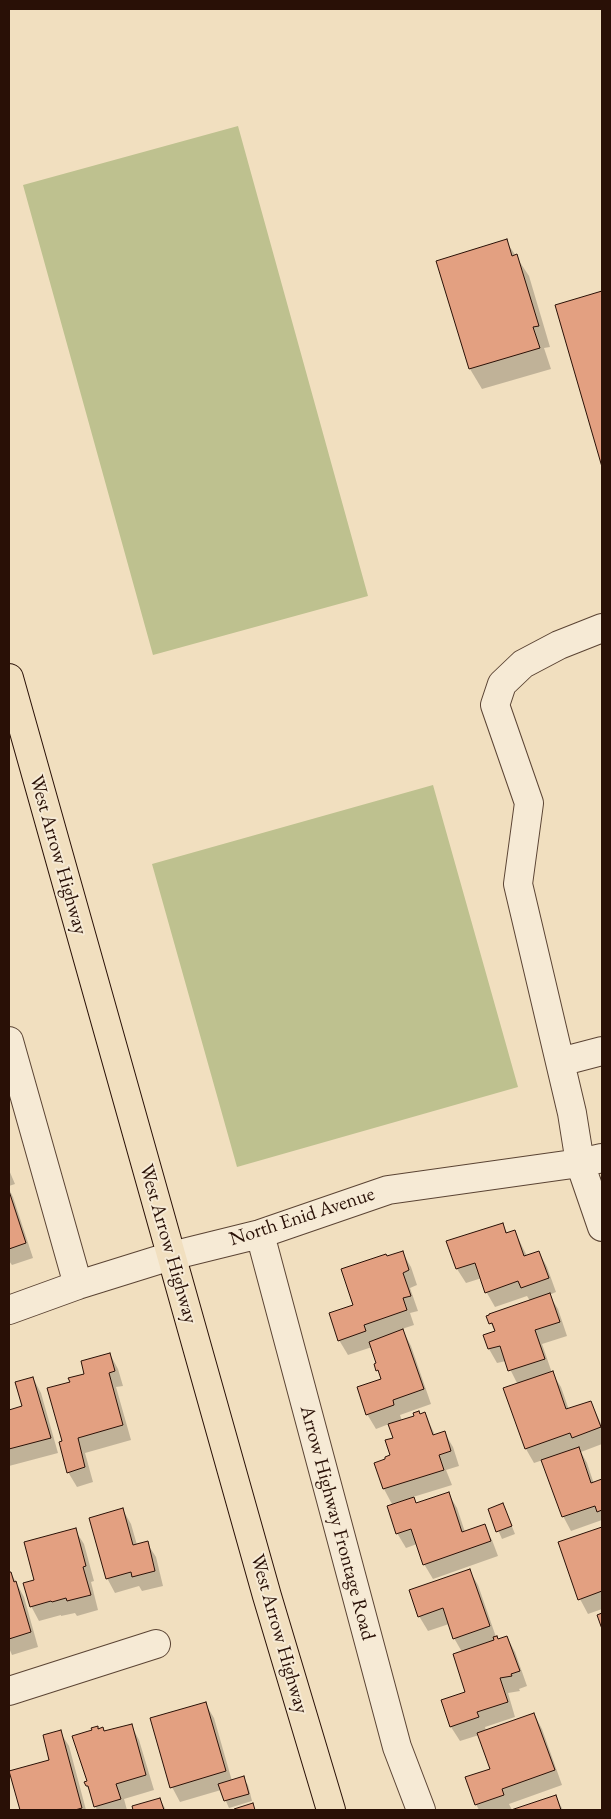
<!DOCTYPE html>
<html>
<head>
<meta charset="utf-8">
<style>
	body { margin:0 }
	#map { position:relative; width:611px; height:1819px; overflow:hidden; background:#f1dfbf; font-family:"EB Garamond",serif }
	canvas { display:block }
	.frame { position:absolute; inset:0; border:10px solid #291006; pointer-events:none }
</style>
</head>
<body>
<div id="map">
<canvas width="611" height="1819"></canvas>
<div class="frame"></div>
</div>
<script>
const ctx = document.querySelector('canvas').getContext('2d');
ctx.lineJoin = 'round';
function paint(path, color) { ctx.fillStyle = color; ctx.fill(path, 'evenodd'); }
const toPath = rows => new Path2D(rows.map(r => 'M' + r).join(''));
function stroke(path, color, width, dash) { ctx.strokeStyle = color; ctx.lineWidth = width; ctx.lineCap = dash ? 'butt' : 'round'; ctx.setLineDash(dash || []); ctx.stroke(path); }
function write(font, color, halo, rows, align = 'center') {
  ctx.font = font + ' "EB Garamond",serif'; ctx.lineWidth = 4; ctx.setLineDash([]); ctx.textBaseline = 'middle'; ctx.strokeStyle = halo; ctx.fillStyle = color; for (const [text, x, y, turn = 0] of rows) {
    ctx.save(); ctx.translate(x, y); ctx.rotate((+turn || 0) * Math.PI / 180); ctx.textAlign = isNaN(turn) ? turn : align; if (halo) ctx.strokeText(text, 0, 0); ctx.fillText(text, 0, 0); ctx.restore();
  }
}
const green = toPath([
	[238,126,368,596,153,655,23,185],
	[433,785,518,1087,237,1167,152,864]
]);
const shadow = toPath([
	[506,241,529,276,550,347,544,348,551,369,482,389,470,369],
	[602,293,602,462,556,306],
	[9,1170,15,1184,9,1186],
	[9,1189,13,1197,33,1258,12,1265,9,1261],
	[502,1224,508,1234,515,1232,527,1256,539,1252,547,1267,556,1292,549,1295,558,1309,567,1336,542,1344,552,1373,561,1387,569,1410,591,1402,602,1426,602,1444,581,1452,587,1463,594,1484,602,1481,602,1520,571,1531,563,1516,543,1460,534,1463,526,1449,505,1389,518,1385,506,1361,497,1363,489,1349,495,1332,488,1317,530,1301,527,1296,495,1307,487,1293,482,1278,466,1283,457,1269],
	[402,1252,411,1267,417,1285,410,1288,418,1311,410,1313,414,1325,402,1329,411,1346,431,1404,400,1415,402,1421,425,1414,435,1435,444,1432,453,1447,459,1466,446,1470,452,1485,413,1497,417,1504,448,1493,457,1508,465,1532,484,1526,492,1540,498,1556,433,1579,424,1564,417,1544,406,1548,397,1533,393,1506,384,1489,375,1463,392,1456,394,1439,389,1424,376,1429,367,1414,383,1380,375,1364,377,1364,372,1347,348,1355,339,1340,355,1306,387,1258],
	[110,1354,118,1369,123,1386,116,1387,131,1440,85,1453,93,1482,77,1487,68,1472,63,1442,71,1382,86,1375],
	[33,1378,41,1393,58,1453,9,1466,9,1412,24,1407],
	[503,1504,515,1534,502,1539,489,1509],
	[123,1510,131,1524,137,1545,147,1543,156,1557,163,1586,142,1591,139,1586,115,1593,107,1578],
	[602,1528,602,1609,588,1614,580,1599,560,1543],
	[75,1530,84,1544,94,1581,91,1582,98,1610,77,1616,75,1613,61,1616,61,1615,39,1621,31,1606,36,1581],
	[469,1570,478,1585,496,1637,498,1640,507,1637,515,1652,527,1686,519,1689,520,1691,508,1693,515,1717,485,1727,486,1731,534,1714,542,1729,562,1785,509,1804,512,1810,479,1810,476,1804,492,1770,479,1735,460,1741,451,1727,442,1700,467,1692,462,1652,454,1638,449,1624,428,1631,419,1616],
	[11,1573,24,1597,38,1647,12,1655,9,1648,9,1574],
	[205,1703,214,1718,232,1781,243,1778,248,1785,252,1801,229,1808,221,1790,180,1802,172,1787],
	[131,1725,139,1740,154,1790,124,1799,127,1810,97,1810,87,1786,93,1731,97,1727,105,1733],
	[60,1732,69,1746,86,1810,21,1810,11,1772,51,1761],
	[556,1797,563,1810,515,1810],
	[160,1799,166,1810,134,1810,133,1807]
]);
const building = toPath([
	[507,239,512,256,517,254,539,326,533,327,540,348,469,369,436,261,507,239],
	[602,291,602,467,555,305,602,291],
	[9,1191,26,1243,9,1249,9,1191],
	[503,1223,506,1233,515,1230,524,1256,539,1251,549,1278,521,1288,518,1281,485,1293,475,1263,456,1269,446,1241,503,1223],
	[403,1251,409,1270,403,1273,411,1296,403,1298,407,1310,364,1325,366,1331,338,1341,329,1313,353,1305,341,1269,386,1254,387,1256,403,1251],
	[550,1293,560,1322,535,1330,545,1359,508,1371,500,1346,488,1349,483,1335,495,1331,492,1323,489,1324,486,1316,489,1315,489,1314,550,1293],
	[403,1329,424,1389,393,1400,394,1405,366,1415,357,1387,381,1379,378,1370,376,1371,374,1364,376,1363,369,1342,403,1329],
	[110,1353,115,1371,109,1373,123,1425,78,1438,85,1467,67,1473,59,1442,62,1441,47,1388,70,1382,68,1378,84,1374,81,1361,110,1353],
	[553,1371,566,1409,591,1401,601,1427,572,1438,570,1433,525,1449,503,1388,553,1371],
	[33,1377,51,1438,9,1449,9,1410,22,1406,15,1382,33,1377],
	[419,1411,420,1414,425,1412,433,1435,445,1431,451,1451,439,1455,444,1470,383,1489,374,1463,385,1459,385,1457,390,1455,385,1440,393,1438,388,1424,414,1416,413,1413,419,1411],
	[579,1447,591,1483,602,1479,602,1510,597,1512,595,1506,562,1517,541,1460,579,1447],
	[449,1492,462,1532,485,1524,491,1541,423,1565,411,1529,396,1534,387,1506,414,1497,416,1503,449,1492],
	[503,1503,512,1526,496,1532,488,1509,503,1503],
	[123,1508,133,1545,148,1541,155,1571,132,1577,131,1572,106,1579,89,1518,123,1508],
	[602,1527,602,1591,578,1600,558,1542,602,1527],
	[76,1528,86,1566,83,1567,91,1595,67,1601,66,1598,52,1602,51,1601,30,1607,23,1583,34,1580,24,1542,76,1528],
	[470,1569,490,1626,453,1639,443,1608,418,1617,409,1590,470,1569],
	[9,1572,11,1572,14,1582,16,1581,31,1632,9,1639,9,1572],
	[602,1613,602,1629,597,1615,602,1613],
	[497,1636,498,1639,507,1636,520,1671,511,1674,512,1676,500,1678,508,1702,477,1712,479,1717,450,1727,441,1700,465,1692,453,1654,494,1640,493,1637,497,1636],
	[206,1702,226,1771,170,1788,150,1718,206,1702],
	[534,1713,555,1770,502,1789,504,1795,475,1805,465,1777,490,1769,477,1733,534,1713],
	[132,1724,146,1775,116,1784,121,1799,94,1807,88,1786,86,1786,84,1782,87,1781,72,1736,92,1730,91,1728,98,1726,98,1729,103,1727,104,1731,132,1724],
	[61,1730,82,1808,75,1810,20,1810,9,1771,49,1760,43,1735,61,1730],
	[244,1776,249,1794,224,1801,218,1784,244,1776],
	[556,1795,561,1810,511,1810,556,1795],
	[160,1798,164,1810,133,1810,132,1806,160,1798],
	[253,1803,255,1810,235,1810,234,1809,253,1803]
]);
const minor = toPath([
	[602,628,559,645,523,664,502,684,495,705,529,803,518,884,572,1113,580,1163,602,1227],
	[9,1041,78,1285],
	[560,1062,602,1051],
	[260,1234,397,1747,421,1810],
	[9,1310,78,1285,171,1256,260,1234,388,1190,580,1163,602,1158],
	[9,1691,156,1644]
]);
const major = toPath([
	[9,678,267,1596,331,1810]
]);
const streetNames = [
	["West Arrow Highway",58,855,74],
	["North Enid Avenue",302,1217,-18],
	["West Arrow Highway",168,1244,74],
	["Arrow Highway Frontage Road",337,1523,75],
	["West Arrow Highway",279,1634,74]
];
paint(green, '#bec18f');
paint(shadow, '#0003');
paint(building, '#e3a081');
stroke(building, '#291006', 1);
stroke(minor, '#5b4434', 30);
stroke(major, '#291006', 30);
stroke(minor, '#f6ead5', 28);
stroke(major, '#f1dfbf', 28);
write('20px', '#291006', '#f6ead5', streetNames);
</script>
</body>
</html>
